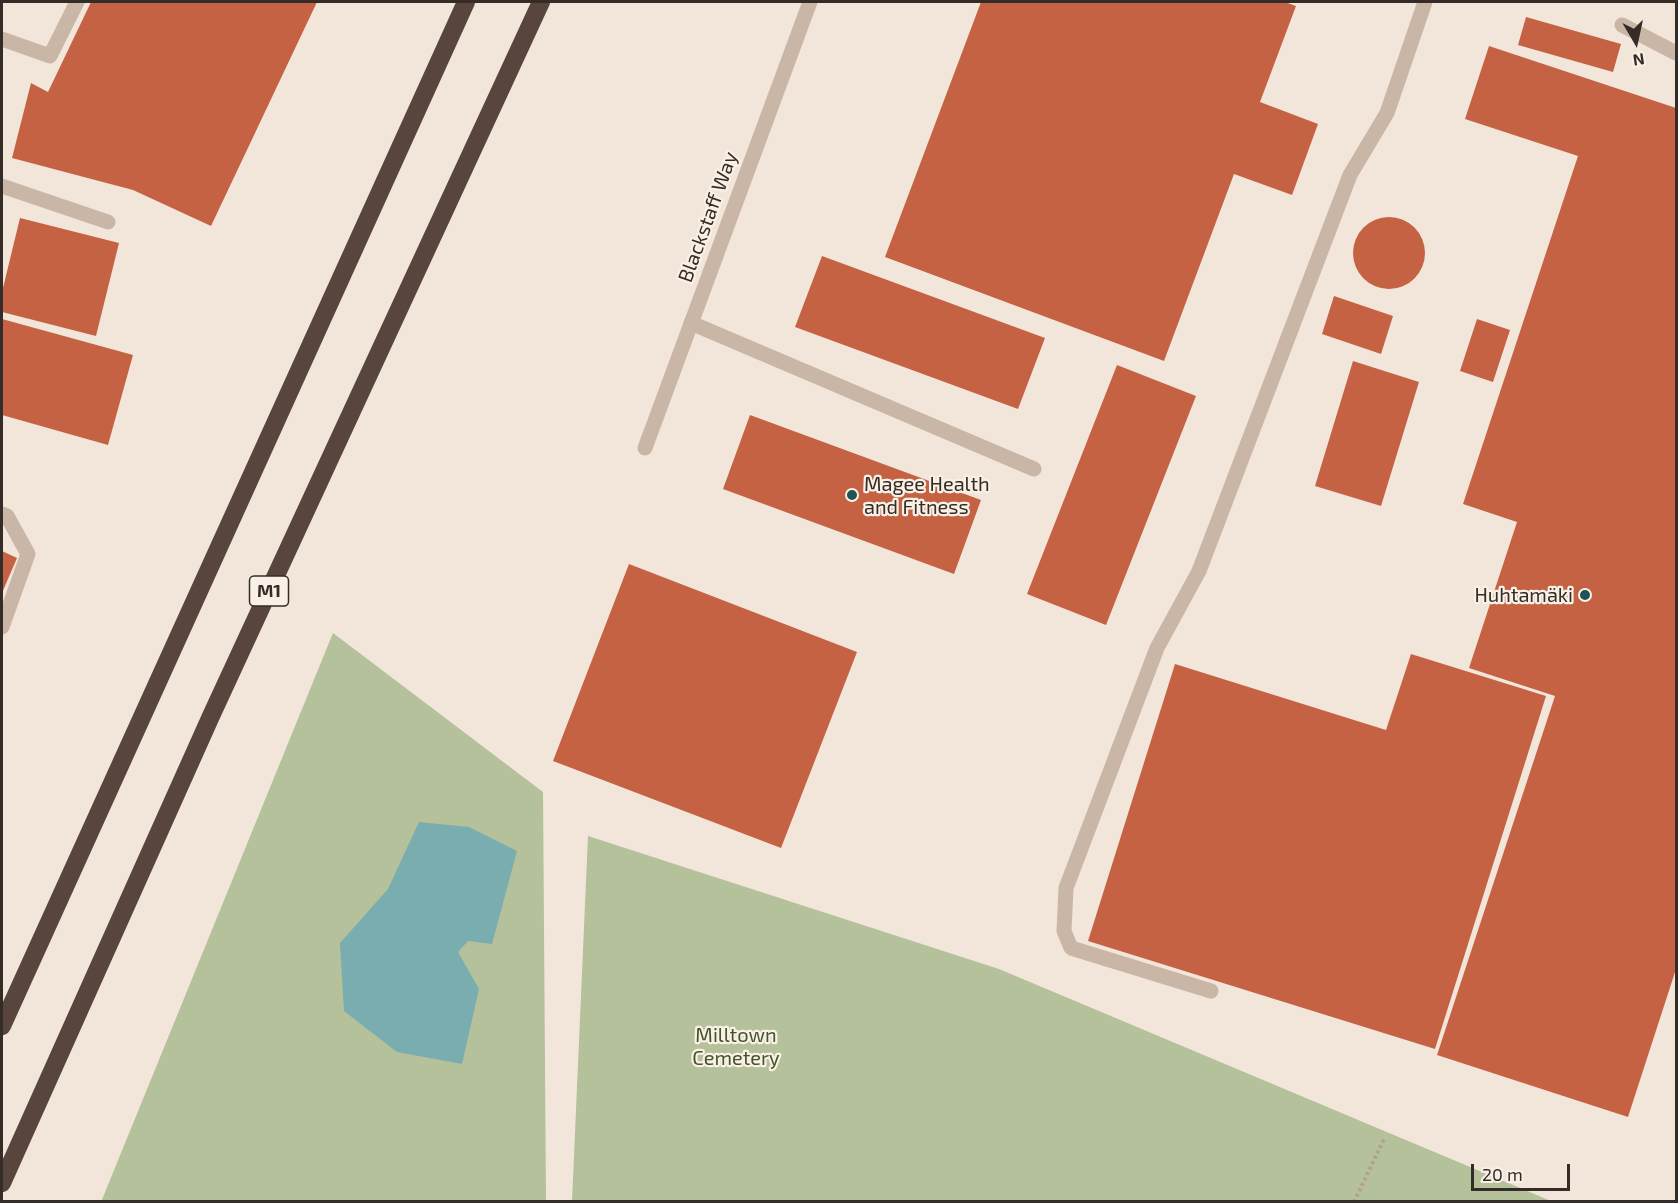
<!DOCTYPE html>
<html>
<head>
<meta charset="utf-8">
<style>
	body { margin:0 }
	#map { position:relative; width:1678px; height:1203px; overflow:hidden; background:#f2e6da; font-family:"Exo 2",sans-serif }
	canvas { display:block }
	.frame { position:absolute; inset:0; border:3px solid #362c27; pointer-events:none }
	.north { position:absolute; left:1606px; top:12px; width:60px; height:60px; -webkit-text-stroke:4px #f9f0e6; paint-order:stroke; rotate:171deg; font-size:16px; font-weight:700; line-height:24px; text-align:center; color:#362c27 }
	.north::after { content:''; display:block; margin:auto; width:21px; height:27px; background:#362c27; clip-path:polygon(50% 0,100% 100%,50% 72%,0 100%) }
	.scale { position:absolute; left:1471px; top:1164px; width:99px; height:27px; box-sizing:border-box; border:3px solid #362c27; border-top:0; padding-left:8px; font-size:18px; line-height:21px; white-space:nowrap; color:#362c27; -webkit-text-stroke:4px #f9f0e6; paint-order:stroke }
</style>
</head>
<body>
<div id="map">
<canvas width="1678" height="1203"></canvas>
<div class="frame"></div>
<div class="north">N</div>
<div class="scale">20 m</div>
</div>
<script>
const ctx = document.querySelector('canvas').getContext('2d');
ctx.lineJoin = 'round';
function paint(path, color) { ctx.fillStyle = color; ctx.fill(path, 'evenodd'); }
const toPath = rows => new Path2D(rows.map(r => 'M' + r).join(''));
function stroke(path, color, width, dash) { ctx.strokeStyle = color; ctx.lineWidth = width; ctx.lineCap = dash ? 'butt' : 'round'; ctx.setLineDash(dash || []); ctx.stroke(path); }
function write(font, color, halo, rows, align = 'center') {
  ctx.font = font + ' "Exo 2",sans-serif'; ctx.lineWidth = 4.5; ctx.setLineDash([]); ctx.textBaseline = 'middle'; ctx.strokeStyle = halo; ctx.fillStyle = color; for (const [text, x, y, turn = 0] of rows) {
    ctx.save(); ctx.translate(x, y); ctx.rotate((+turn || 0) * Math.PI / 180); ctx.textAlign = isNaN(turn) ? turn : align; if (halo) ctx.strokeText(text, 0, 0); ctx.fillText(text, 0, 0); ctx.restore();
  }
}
const green = toPath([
	[333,633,543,792,546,1201,101,1202],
	[588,836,999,969,1551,1201,572,1201]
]);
const water = toPath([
	[419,822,469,827,517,851,492,944,468,941,458,952,479,989,462,1064,397,1052,344,1011,340,943,388,889]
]);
const building = toPath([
	[91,2,317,2,211,226,133,190,12,158,31,83,48,92],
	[981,2,1285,2,1296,6,1260,102,1318,124,1292,195,1234,174,1164,361,885,257],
	[1526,17,1621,44,1613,72,1518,45],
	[1489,46,1676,108,1676,969,1628,1117,1437,1055,1555,696,1469,668,1517,522,1463,504,1578,156,1465,119],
	'1353 253a36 36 0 1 1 72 0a36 36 0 1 1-72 0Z',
	[20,218,119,243,96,336,2,312,2,292],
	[822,256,1045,338,1018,409,795,327],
	[1334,296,1393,316,1381,354,1322,334],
	[2,319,133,355,108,445,2,415],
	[1477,319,1510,330,1493,382,1460,371],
	[1353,361,1419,382,1381,506,1315,486],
	[1117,365,1196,396,1106,625,1027,594],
	[750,415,981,500,954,574,723,489],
	[2,551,17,558,2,593],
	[629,564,857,652,781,848,553,761],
	[1411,654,1546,696,1435,1049,1088,941,1175,664,1386,730]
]);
const path = toPath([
	[1354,1202,1384,1139]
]);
const service = toPath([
	[1622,25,1676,53],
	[2,39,50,56,77,2],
	[2,186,108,222],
	[691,323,1034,469],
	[2,514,7,516,28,554,2,627],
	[1211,991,1071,948,1064,931,1066,888,1157,648,1199,571,1350,175,1387,113,1425,2]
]);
const minor = toPath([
	[645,448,810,2]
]);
const motorway = toPath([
	[2,1026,466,2],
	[2,1183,211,716,541,2]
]);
const markers = [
	[852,495,6,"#1d5457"],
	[1585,595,6,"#1d5457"]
];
const shields = [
	[269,591,39]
];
const shieldNames = [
	["M1",269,591]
];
const streetNames = [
	["Blackstaff Way",708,217,-70]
];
const poiNames = [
	["Magee Health",864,484],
	["and Fitness",864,507],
	["Huhtamäki",1573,595,"right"]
];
const parkNames = [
	["Milltown",736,1035],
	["Cemetery",736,1058]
];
paint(green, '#b4c19a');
paint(water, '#79adaf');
paint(building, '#c66244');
stroke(path, '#b5a090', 4, [3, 3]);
stroke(service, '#cab6a6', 15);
stroke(minor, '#cab6a6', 15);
stroke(motorway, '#57453e', 18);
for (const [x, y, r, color] of markers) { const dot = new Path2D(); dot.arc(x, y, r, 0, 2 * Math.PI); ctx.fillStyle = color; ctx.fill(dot); stroke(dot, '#f9f0e6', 2); }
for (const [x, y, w] of shields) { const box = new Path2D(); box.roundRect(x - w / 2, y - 15, w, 30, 4.5); ctx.fillStyle = '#f9f0e6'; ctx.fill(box); stroke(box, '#362c27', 1.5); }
write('bold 18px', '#362c27', null, shieldNames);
write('20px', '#362c27', '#f9f0e6', streetNames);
write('20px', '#362c27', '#f9f0e6', poiNames, 'left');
write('20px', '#45542b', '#f9f0e6', parkNames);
</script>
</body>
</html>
